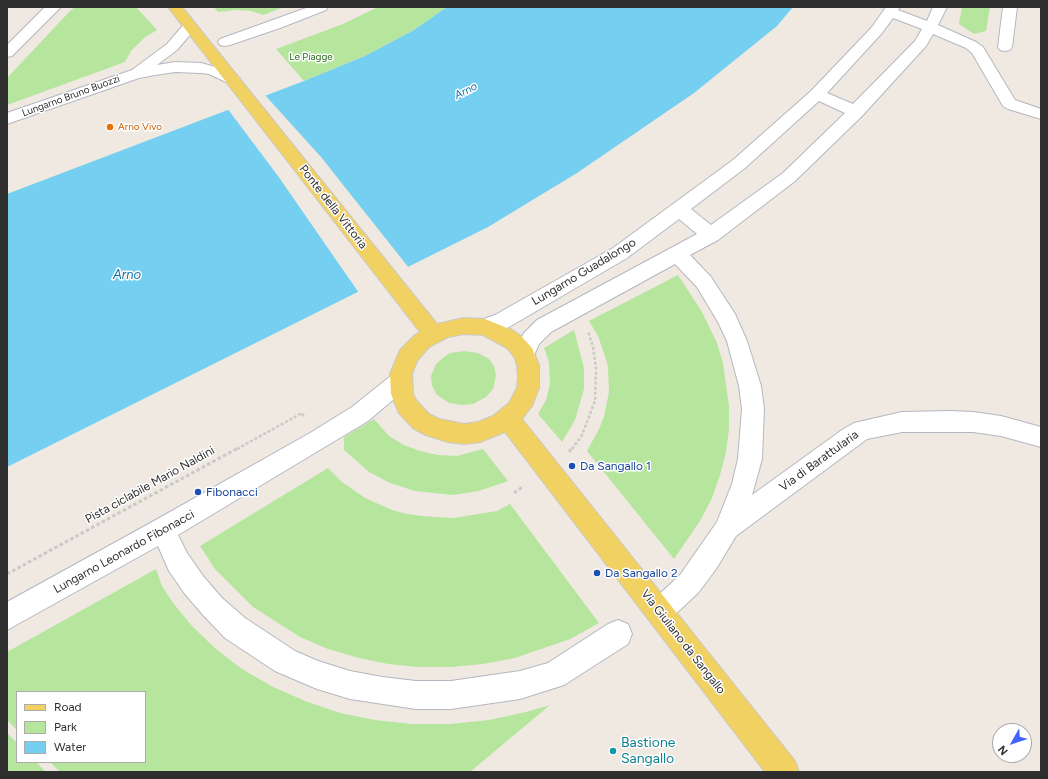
<!DOCTYPE html>
<html>
<head>
<meta charset="utf-8">
<style>
	body { margin:0 }
	#map { position:relative; width:1048px; height:779px; overflow:hidden; background:#efe9e1; font-family:Figtree,sans-serif }
	canvas { display:block }
	.frame { position:absolute; inset:0; border:8px solid #2e2e2e; pointer-events:none }
	.legend { position:absolute; left:16px; top:691px; width:130px; height:72px; box-sizing:border-box; background:#fff; border:1px solid #ababab; margin:0; padding:5px 7px; list-style:none; font-size:12px; color:#2e2e2e }
	.legend li { display:flex; align-items:center; gap:8px; height:20px }
	.legend b { width:20px; border:1px solid #ababab }
	.north { position:absolute; left:992px; top:723px; width:40px; height:40px; box-sizing:border-box; background:#fff; border:1px solid #ababab; border-radius:50%; rotate:231deg; font-size:11px; font-weight:700; line-height:16px; text-align:center; color:#2e2e2e }
	.north::after { content:''; display:block; margin:auto; width:14px; height:18px; background:#4264fb; clip-path:polygon(50% 0,100% 100%,50% 72%,0 100%) }
</style>
</head>
<body>
<div id="map">
<canvas width="1048" height="779"></canvas>
<div class="frame"></div>
<ul class="legend">
<li><b style="height:5px;background:#f2d163"></b>Road</li>
<li><b style="height:11px;background:#b6e59e"></b>Park</li>
<li><b style="height:11px;background:#75cff0"></b>Water</li>
</ul>
<div class="north">N</div>
</div>
<script>
const ctx = document.querySelector('canvas').getContext('2d');
ctx.lineJoin = 'round';
function paint(path, color) { ctx.fillStyle = color; ctx.fill(path, 'evenodd'); }
const toPath = rows => new Path2D(rows.map(r => 'M' + r).join(''));
function stroke(path, color, width, dash) { ctx.strokeStyle = color; ctx.lineWidth = width; ctx.lineCap = dash ? 'butt' : 'round'; ctx.setLineDash(dash || []); ctx.stroke(path); }
function write(font, color, halo, rows, align = 'center') {
  ctx.font = font + ' Figtree,sans-serif'; ctx.lineWidth = 3; ctx.setLineDash([]); ctx.textBaseline = 'middle'; ctx.strokeStyle = halo; ctx.fillStyle = color; for (const [text, x, y, turn = 0] of rows) {
    ctx.save(); ctx.translate(x, y); ctx.rotate((+turn || 0) * Math.PI / 180); ctx.textAlign = isNaN(turn) ? turn : align; if (halo) ctx.strokeText(text, 0, 0); ctx.fillText(text, 0, 0); ctx.restore();
  }
}
const green = toPath([
	[75,7,136,7,157,30,144,38,131,51,125,62,7,105,7,78,70,11],
	[214,7,284,7,263,15,251,11,236,10,218,12],
	[378,7,447,7,414,30,365,56,304,81,276,49,343,24],
	[962,7,990,7,986,31,974,34,959,24],
	[678,275,702,312,717,343,723,363,729,406,729,429,726,452,720,475,712,498,700,521,674,559,587,451,599,429,604,417,609,392,608,367,605,356,598,336,589,321],
	[574,330,584,368,584,389,575,420,562,442,538,414,546,400,550,384,549,362,544,348],
	[464,351,478,353,489,359,494,366,496,376,493,389,486,397,473,404,461,405,449,403,437,395,432,386,431,376,436,364,444,357,450,353],
	[374,419,389,436,404,445,420,451,438,455,457,456,483,449,508,481,479,491,453,495,415,491,390,483,369,472,344,450,344,437],
	[328,468,342,482,365,498,392,510,407,514,422,516,453,518,497,511,510,504,599,623,570,639,515,658,483,664,451,667,419,667,388,664,359,658,328,649,300,637,253,607,215,569,200,546],
	[156,569,162,586,173,603,192,626,216,649,242,669,271,686,305,701,340,713,375,720,412,724,450,724,489,720,526,712,550,705,470,772,60,772,50,762,145,762,145,692,17,692,17,730,7,720,7,652],
	[7,733,17,743,17,762,36,762,46,772,7,772]
]);
const water = toPath([
	[447,7,793,7,777,26,694,93,577,173,488,227,7,467,7,194,304,81,365,56,414,30]
]);
const pier = toPath([
	[264,94,321,157,409,268,359,293,278,176,227,108]
]);
const pathFar1 = toPath([
	[237,449,302,413,304,417],
	[572,449,582,435,595,401,596,368,593,347,588,331]
]);
const path = toPath([
	[569,452,572,448],
	[514,493,524,486],
	[7,574,238,448]
]);
const minor = toPath([
	[45,7,61,7,12,56,7,57,7,45,45,7],
	[309,7,328,7,326,10,280,28,230,45,225,46,220,45,218,42,220,39,309,7],
	[886,7,900,7,898,10,927,21,933,7,947,7,938,25,976,42,983,47,1015,100,1041,109,1041,119,1008,109,1003,106,972,53,966,48,933,34,926,46,862,116,795,181,718,240,690,255,711,277,735,314,747,341,761,386,764,409,762,459,752,495,842,430,854,423,902,412,950,411,973,412,1001,416,1041,427,1041,447,1001,436,973,432,902,432,867,439,736,536,716,569,698,593,668,621,659,625,650,621,646,612,650,603,680,575,717,522,732,484,738,459,742,409,739,386,727,341,718,322,697,287,675,264,551,332,539,344,532,360,524,363,516,360,513,354,524,333,537,320,697,234,679,219,627,258,509,327,485,335,478,333,475,327,478,321,495,315,613,248,733,160,811,91,872,27,886,7],
	[893,18,922,29,915,41,853,104,827,93,882,33,893,18],
	[819,101,845,113,783,173,711,225,691,209,745,168,819,101],
	[1003,7,1017,7,1012,47,1010,50,1005,51,1000,50,998,47,1003,7],
	[190,22,195,23,197,26,195,29,177,50,157,65,175,62,201,63,219,68,238,77,241,80,238,83,233,85,228,83,209,74,201,73,175,72,155,75,139,78,7,124,7,113,132,70,167,44,185,23,190,22],
	[400,372,408,375,411,381,408,387,368,421,178,535,187,553,203,576,222,598,245,618,295,651,318,661,350,671,382,677,416,681,451,681,520,671,548,663,608,624,618,620,628,624,632,634,628,644,564,685,520,699,451,709,416,709,350,699,317,689,275,671,225,638,204,616,185,594,169,571,158,546,7,630,7,602,154,521,310,433,352,407,392,375,400,372]
]);
const major = toPath([
	[168,7,182,7,437,324,464,318,485,319,512,330,521,336,532,348,539,365,539,388,532,406,522,419,795,761,799,772,765,772,505,432,480,442,464,444,448,442,426,435,413,428,399,413,391,394,390,374,400,350,415,335,420,332,168,7],
	[464,334,483,335,507,348,515,358,517,365,518,377,517,388,509,403,493,416,478,422,464,424,439,419,429,414,416,400,413,394,412,374,417,361,429,347,448,337,464,334]
]);
const markers = [
	[110,127,4,"#e8710a"],
	[572,466,4,"#1a4fb4"],
	[198,492,4,"#1a4fb4"],
	[597,573,4,"#1a4fb4"],
	[613,751,4,"#0f9aa8"]
];
const farParknames = [
	["Le Piagge",311,57]
];
const farStreetnames = [
	["Lungarno Bruno Buozzi",71,96,-20]
];
const farFoodnames = [
	["Arno Vivo",118,127]
];
const farWaternames = [
	["Arno",466,91,-27]
];
const streetNames = [
	["Ponte della Vittoria",333,207,52],
	["Lungarno Guadalongo",584,272,-31],
	["Via di Barattularia",819,461,-36],
	["Pista ciclabile Mario Naldini",150,485,-29],
	["Lungarno Leonardo Fibonacci",124,552,-29],
	["Via Giuliano da Sangallo",683,642,52]
];
const transitNames = [
	["Da Sangallo 1",580,466],
	["Fibonacci",206,492],
	["Da Sangallo 2",605,573]
];
const waterNames = [
	["Arno",127,275]
];
const nearCulturenames = [
	["Bastione",621,743],
	["Sangallo",621,759]
];
paint(green, '#b6e59e');
paint(water, '#75cff0');
paint(pier, '#efe9e1');
stroke(minor, '#b4b7c1', 2);
stroke(major, '#c9c9c9', 2);
stroke(pathFar1, '#c9c9c9', 2.5, [3, 2]);
stroke(path, '#c9c9c9', 3, [3.5, 2.5]);
paint(minor, '#fff');
paint(major, '#f2d163');
for (const [x, y, r, color] of markers) { const dot = new Path2D(); dot.arc(x, y, r, 0, 2 * Math.PI); ctx.fillStyle = color; ctx.fill(dot); stroke(dot, '#fff', 1.5); }
write('10px', '#2c6e1b', '#fff', farParknames);
write('10px', '#2e2e2e', '#fff', farStreetnames);
write('10px', '#c56008', '#fff', farFoodnames, 'left');
write('italic 11px', '#0d6fa3', '#fff', farWaternames);
write('12px', '#2e2e2e', '#fff', streetNames);
write('12px', '#164399', '#fff', transitNames, 'left');
write('italic 13px', '#0d6fa3', '#fff', waterNames);
write('14px', '#0d838f', '#fff', nearCulturenames, 'left');
</script>
</body>
</html>
